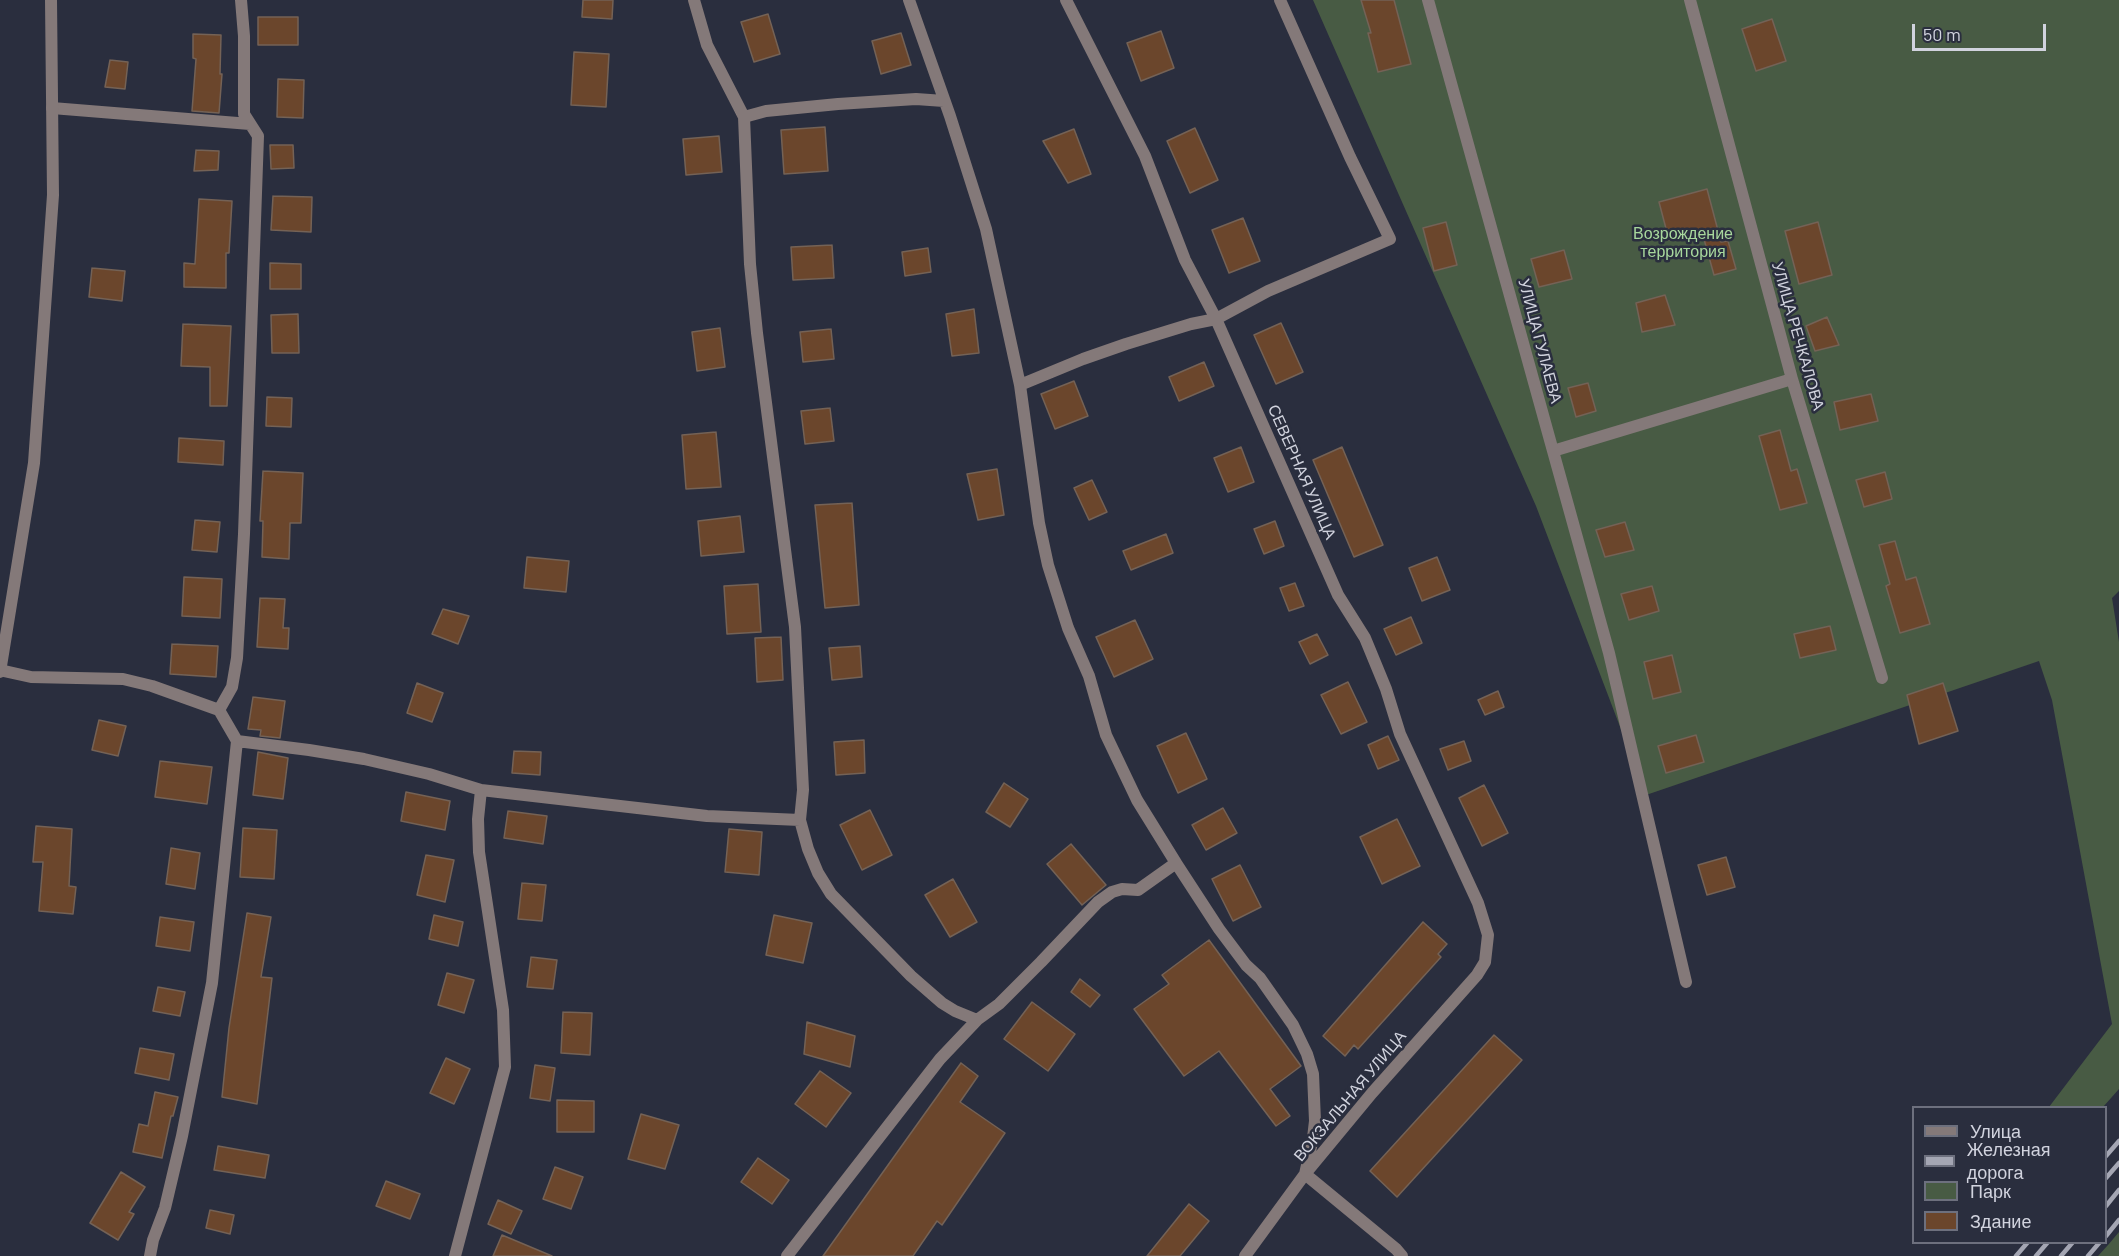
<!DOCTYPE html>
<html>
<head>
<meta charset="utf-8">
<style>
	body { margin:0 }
	#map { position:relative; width:2119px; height:1256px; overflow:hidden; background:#2a2e3e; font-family:Barlow,sans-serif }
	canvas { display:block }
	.legend { position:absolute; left:1912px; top:1106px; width:195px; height:138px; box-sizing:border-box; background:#2a2e3e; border:2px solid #6d707e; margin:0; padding:8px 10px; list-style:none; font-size:18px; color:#d1d3de }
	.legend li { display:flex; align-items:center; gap:12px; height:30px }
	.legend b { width:30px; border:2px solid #6d707e }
	.scale { position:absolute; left:1912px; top:24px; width:134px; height:27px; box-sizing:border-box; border:3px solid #d1d3de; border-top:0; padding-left:8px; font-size:18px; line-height:21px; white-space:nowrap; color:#d1d3de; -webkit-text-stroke:4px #2a2e3e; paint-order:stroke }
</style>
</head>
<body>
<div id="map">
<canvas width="2119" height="1256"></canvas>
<ul class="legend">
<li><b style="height:8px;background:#847979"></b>Улица</li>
<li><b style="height:8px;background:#a4a6b3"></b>Железная дорога</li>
<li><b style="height:16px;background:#485b44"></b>Парк</li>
<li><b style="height:16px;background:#6b462c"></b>Здание</li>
</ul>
<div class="scale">50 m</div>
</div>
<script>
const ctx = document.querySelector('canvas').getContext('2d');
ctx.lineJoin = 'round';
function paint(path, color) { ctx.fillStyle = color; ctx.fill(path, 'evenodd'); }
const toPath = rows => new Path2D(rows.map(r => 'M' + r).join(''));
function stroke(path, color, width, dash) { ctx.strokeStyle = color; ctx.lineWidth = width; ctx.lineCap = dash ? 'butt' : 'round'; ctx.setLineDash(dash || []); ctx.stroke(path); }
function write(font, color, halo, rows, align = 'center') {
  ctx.font = font + ' Barlow,sans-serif'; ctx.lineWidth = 5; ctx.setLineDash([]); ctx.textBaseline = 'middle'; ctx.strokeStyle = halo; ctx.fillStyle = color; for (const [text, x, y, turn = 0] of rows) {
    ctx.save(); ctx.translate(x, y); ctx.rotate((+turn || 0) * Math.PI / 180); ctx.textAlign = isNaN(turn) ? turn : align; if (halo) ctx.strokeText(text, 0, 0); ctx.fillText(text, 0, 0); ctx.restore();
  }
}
const green = toPath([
	[1313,0,2119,0,2119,591,2112,598,2119,642,2119,1089,2103,1107,2049,1107,2112,1024,2052,700,2039,661,1646,795,1536,506],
	[2119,1232,2119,1256,2098,1256,2108,1245]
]);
const building = toPath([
	[583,0,613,0,612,19,582,17,583,0],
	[1361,0,1394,0,1411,64,1378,72,1368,33,1371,33,1361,0],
	[768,14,780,54,754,62,741,22,768,14],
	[258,17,298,17,298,45,258,45,258,17],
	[1772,19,1786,61,1756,71,1742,29,1772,19],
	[1161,31,1174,68,1141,81,1127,43,1161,31],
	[901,33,911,65,881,74,872,41,901,33],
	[193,34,221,35,220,74,222,74,219,113,192,111,196,59,193,58,193,34],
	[574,52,609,54,606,107,571,105,574,52],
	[110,60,128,62,125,89,105,87,110,60],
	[278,79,304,80,303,118,277,117,278,79],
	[825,127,828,171,784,174,781,130,825,127],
	[1195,128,1218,180,1190,193,1167,141,1195,128],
	[1074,129,1091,174,1068,183,1043,141,1074,129],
	[719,136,722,172,686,175,683,139,719,136],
	[270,145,293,145,294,168,271,169,270,145],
	[196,150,219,151,218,170,194,171,196,150],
	[1707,189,1721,242,1728,241,1736,269,1714,275,1702,232,1669,240,1659,202,1707,189],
	[273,196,312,197,311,232,271,230,273,196],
	[199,199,232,201,229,253,226,253,226,288,184,287,184,263,195,264,199,199],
	[1243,218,1260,261,1229,273,1212,230,1243,218],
	[1446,222,1457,265,1434,271,1423,228,1446,222],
	[1818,222,1832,275,1799,284,1785,231,1818,222],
	[832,245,834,278,793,280,791,247,832,245],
	[928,248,931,272,905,276,902,252,928,248],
	[1564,250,1572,279,1539,287,1531,259,1564,250],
	[270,263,301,264,301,289,270,289,270,263],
	[92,268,125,271,122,301,89,297,92,268],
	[1665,295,1675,325,1642,332,1636,303,1665,295],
	[974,309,979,353,952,356,946,314,974,309],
	[298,314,299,353,272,353,271,315,298,314],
	[1827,317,1839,345,1815,351,1806,326,1827,317],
	[1281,323,1303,372,1276,384,1254,335,1281,323],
	[183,324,231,326,227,406,210,406,210,367,181,366,183,324],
	[720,328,725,367,697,371,692,332,720,328],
	[831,329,834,359,803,362,800,332,831,329],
	[1204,362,1214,386,1179,401,1169,377,1204,362],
	[1074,381,1088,416,1055,429,1041,394,1074,381],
	[1588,383,1596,411,1576,417,1568,388,1588,383],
	[1871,394,1878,421,1840,430,1834,402,1871,394],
	[267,397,292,398,291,427,266,426,267,397],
	[830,408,834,441,805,444,801,411,830,408],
	[1780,430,1791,471,1797,469,1807,503,1780,510,1759,436,1780,430],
	[716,432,721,487,686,489,682,435,716,432],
	[179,438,224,441,223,465,178,462,179,438],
	[1241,447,1254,482,1228,492,1214,458,1241,447],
	[1342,447,1383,545,1354,557,1313,460,1342,447],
	[997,469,1004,515,978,520,967,474,997,469],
	[263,471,303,473,301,523,290,523,289,559,262,557,263,521,260,521,263,471],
	[1885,472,1892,499,1864,507,1856,480,1885,472],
	[1092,480,1107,512,1089,520,1074,488,1092,480],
	[852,503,859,605,825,608,815,505,852,503],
	[740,516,744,552,701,556,698,521,740,516],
	[195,520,220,522,217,552,192,550,195,520],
	[1275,521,1284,546,1264,554,1254,529,1275,521],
	[1625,522,1634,550,1605,557,1596,530,1625,522],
	[1166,534,1173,553,1131,570,1123,551,1166,534],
	[1895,541,1906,580,1916,577,1930,624,1900,633,1886,586,1890,584,1879,545,1895,541],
	[527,557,569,561,566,592,524,588,527,557],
	[1437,557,1450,590,1422,601,1409,568,1437,557],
	[184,577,222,579,220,618,182,616,184,577],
	[1295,583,1304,606,1289,611,1280,588,1295,583],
	[758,584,761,632,727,634,724,586,758,584],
	[1652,586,1659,611,1629,620,1621,594,1652,586],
	[260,598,285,599,283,628,289,628,288,649,257,647,260,598],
	[443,609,469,616,458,644,432,634,443,609],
	[1411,617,1422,643,1396,655,1384,629,1411,617],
	[1135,620,1153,659,1114,677,1096,637,1135,620],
	[1830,626,1836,650,1800,658,1794,634,1830,626],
	[1317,634,1328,655,1310,664,1299,642,1317,634],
	[781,637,783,680,757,682,755,638,781,637],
	[172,644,218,646,216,677,170,674,172,644],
	[860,646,862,677,832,680,829,648,860,646],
	[1672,655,1681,692,1653,699,1644,662,1672,655],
	[1348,682,1367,722,1341,734,1321,695,1348,682],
	[417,683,443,693,432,722,407,713,417,683],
	[1943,683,1958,731,1919,744,1907,695,1943,683],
	[1498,691,1504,707,1485,715,1478,700,1498,691],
	[253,697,285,701,280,738,260,736,261,730,248,729,253,697],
	[99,720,126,726,118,756,92,750,99,720],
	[1186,733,1207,779,1178,793,1157,746,1186,733],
	[1696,735,1704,762,1666,773,1658,746,1696,735],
	[1388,736,1399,760,1378,769,1368,745,1388,736],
	[864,740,865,773,836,775,834,742,864,740],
	[1464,741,1471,761,1448,770,1440,749,1464,741],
	[514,751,541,752,540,775,512,773,514,751],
	[258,752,288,758,283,799,253,795,258,752],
	[160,761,212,767,207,804,155,797,160,761],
	[1004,783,1028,799,1010,827,986,812,1004,783],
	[1484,785,1508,833,1482,846,1459,798,1484,785],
	[406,792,450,801,445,830,401,821,406,792],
	[1223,808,1237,833,1206,850,1192,825,1223,808],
	[870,810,892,855,862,870,840,825,870,810],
	[508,811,547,816,543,844,504,838,508,811],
	[1397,819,1420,866,1382,884,1360,837,1397,819],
	[36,826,72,829,69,886,76,887,73,914,39,911,43,862,33,862,36,826],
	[243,828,277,830,274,879,240,877,243,828],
	[729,829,762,832,759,875,725,872,729,829],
	[1071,844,1106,885,1082,905,1047,864,1071,844],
	[171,848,200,853,195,889,166,884,171,848],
	[426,855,454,860,445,902,417,895,426,855],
	[1726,857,1735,887,1707,895,1698,865,1726,857],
	[1240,865,1261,907,1233,921,1212,879,1240,865],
	[953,879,977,922,950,937,925,895,953,879],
	[522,883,546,885,542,921,518,919,522,883],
	[247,913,271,917,261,977,272,978,257,1104,222,1097,229,1028,247,913],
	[434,915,463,922,458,946,429,939,434,915],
	[774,915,812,923,803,963,766,955,774,915],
	[160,917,194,922,190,951,156,946,160,917],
	[1423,922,1447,944,1438,954,1441,957,1358,1049,1354,1045,1345,1056,1323,1036,1423,922],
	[1209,940,1301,1066,1270,1089,1290,1116,1276,1126,1219,1051,1184,1076,1134,1009,1169,984,1162,975,1209,940],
	[531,957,557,960,553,989,527,987,531,957],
	[447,973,474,980,464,1013,438,1005,447,973],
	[1080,979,1100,995,1090,1007,1071,992,1080,979],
	[158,987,185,992,180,1016,153,1011,158,987],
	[1032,1002,1075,1034,1048,1071,1004,1039,1032,1002],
	[563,1012,592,1013,590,1055,561,1053,563,1012],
	[807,1022,855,1036,850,1067,804,1054,807,1022],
	[1494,1035,1522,1060,1397,1197,1370,1171,1494,1035],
	[140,1048,174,1054,169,1080,135,1073,140,1048],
	[446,1058,470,1069,454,1104,430,1093,446,1058],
	[961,1063,978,1076,960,1102,1005,1133,942,1225,937,1221,913,1256,823,1256,961,1063],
	[535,1065,555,1068,550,1101,530,1098,535,1065],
	[820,1071,851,1093,826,1127,795,1104,820,1071],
	[155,1092,178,1097,173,1116,171,1116,162,1158,133,1152,139,1124,148,1126,155,1092],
	[557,1100,594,1101,594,1132,557,1132,557,1100],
	[641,1114,679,1125,665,1169,628,1159,641,1114],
	[218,1146,269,1155,265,1178,214,1170,218,1146],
	[758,1158,789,1180,772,1204,741,1182,758,1158],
	[555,1167,583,1177,571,1209,543,1199,555,1167],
	[121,1172,145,1187,129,1212,134,1214,118,1240,90,1223,121,1172],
	[386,1181,420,1194,410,1219,376,1206,386,1181],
	[498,1200,522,1211,511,1234,488,1224,498,1200],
	[1189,1204,1209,1221,1180,1256,1147,1256,1189,1204],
	[210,1210,234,1215,230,1234,206,1228,210,1210],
	[502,1235,552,1256,493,1256,502,1235]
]);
const minor = toPath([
	[694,0,707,45,744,117,750,264,757,333,795,627,803,790,800,820,808,849,818,873,831,894,911,976,942,1003,955,1011,977,1020],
	[909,0,950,116,986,229,1020,385,1039,523,1048,565,1068,628,1089,676,1106,735,1137,800,1176,863],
	[1066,0,1145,156,1185,260,1216,319,1338,595,1365,638,1386,689,1400,734,1478,903,1488,935,1485,962,1477,975,1372,1093,1305,1174,1245,1256],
	[1428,0,1553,451,1792,379],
	[1690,0,1792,379,1882,678],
	[52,108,250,124],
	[744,117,766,111,838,104,916,99,944,101],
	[1020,385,1083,359,1126,344,1191,324,1216,319,1268,291,1390,239,1350,157,1280,0],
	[1553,451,1609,653,1686,982],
	[0,670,31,677,123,679,152,686,219,710,237,741,309,750,364,759,429,774,481,790,707,816,800,820],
	[219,710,232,687,237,658,244,534,258,136,244,114,244,36,241,0],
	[150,1256,153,1240,165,1208,182,1136,212,983,237,741],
	[455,1256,505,1067,503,1010,479,852,478,819,481,790],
	[787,1256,940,1059,977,1020,999,1004,1041,962,1098,902,1112,892,1122,889,1138,890,1176,863,1219,929,1246,965,1260,978,1293,1025,1307,1054,1313,1074,1315,1121,1313,1138,1305,1174,1396,1249,1402,1256]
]);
const tertiary = toPath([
	[0,672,34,463,53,195,51,0]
]);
const rail = toPath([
	[2106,1156,2119,1141],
	[2106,1178,2119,1163],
	[2106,1206,2119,1190],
	[2106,1236,2119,1220],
	[2016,1256,2028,1242],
	[2036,1256,2048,1242],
	[2061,1256,2073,1242],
	[2088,1256,2100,1242]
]);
const parkNames = [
	["Возрождение",1683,234],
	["территория",1683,252]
];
const streetNames = [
	["УЛИЦА РЕЧКАЛОВА",1798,336,74],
	["УЛИЦА ГУЛАЕВА",1540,341,75],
	["СЕВЕРНАЯ УЛИЦА",1302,472,66],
	["ВОКЗАЛЬНАЯ УЛИЦА",1350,1096,-50]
];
paint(green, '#485b44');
paint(building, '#6b462c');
stroke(building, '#746256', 1.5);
stroke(minor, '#847979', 12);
stroke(tertiary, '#847979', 12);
stroke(rail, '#a4a6b3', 4.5);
write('16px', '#a8d89d', '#2a2e3e', parkNames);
write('16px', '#d1d3de', '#2a2e3e', streetNames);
</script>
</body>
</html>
